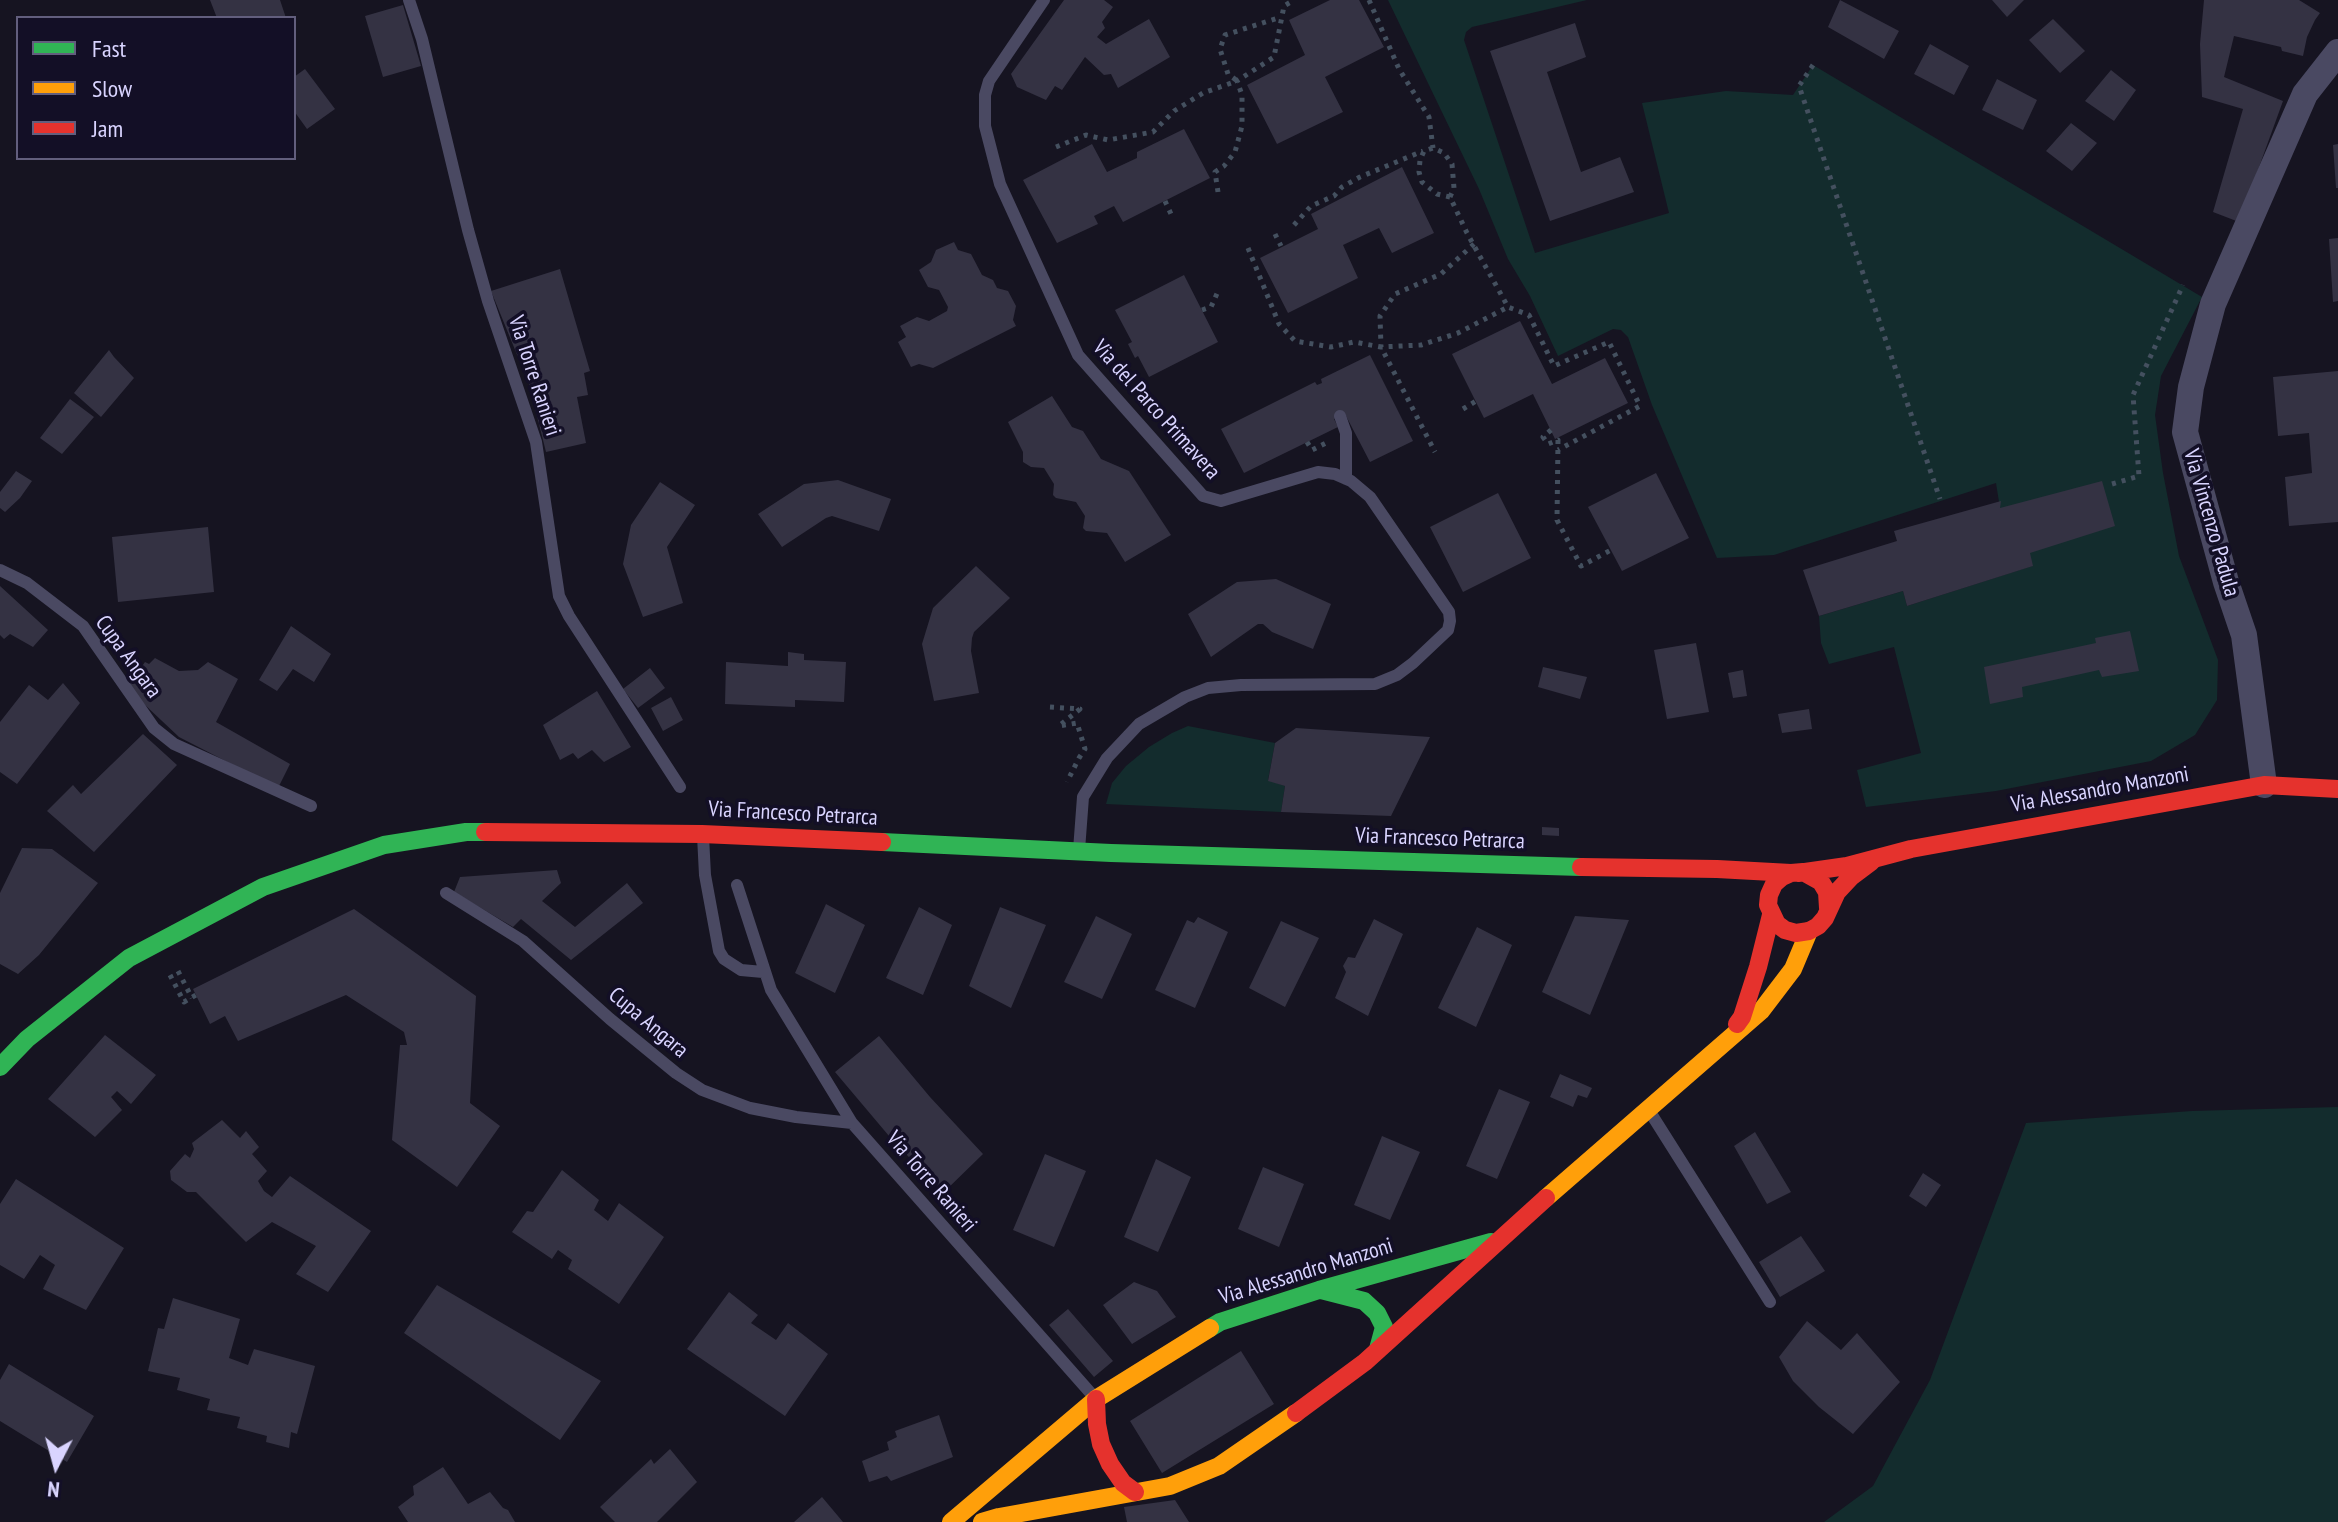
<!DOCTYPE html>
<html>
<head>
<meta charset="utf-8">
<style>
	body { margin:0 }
	#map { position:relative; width:2338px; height:1522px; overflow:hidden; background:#161421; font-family:"PT Sans Narrow",sans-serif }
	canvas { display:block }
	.legend { position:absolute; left:16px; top:16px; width:280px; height:144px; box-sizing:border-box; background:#130f26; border:2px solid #625e7d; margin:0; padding:10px 14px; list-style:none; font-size:24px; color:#d9d4ff }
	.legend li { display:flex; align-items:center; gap:16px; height:40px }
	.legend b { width:40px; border:2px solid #625e7d }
	.north { position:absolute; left:16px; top:1426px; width:80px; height:80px; -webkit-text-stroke:6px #130f26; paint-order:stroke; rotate:186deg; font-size:22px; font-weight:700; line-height:32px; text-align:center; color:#d9d4ff }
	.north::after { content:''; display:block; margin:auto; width:28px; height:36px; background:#d9d4ff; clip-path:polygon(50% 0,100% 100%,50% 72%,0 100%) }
</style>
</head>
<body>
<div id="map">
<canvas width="2338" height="1522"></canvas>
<ul class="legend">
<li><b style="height:10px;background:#30b455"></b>Fast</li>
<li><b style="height:10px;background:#ff9f0a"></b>Slow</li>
<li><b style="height:10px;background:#e5322d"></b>Jam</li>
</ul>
<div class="north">N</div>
</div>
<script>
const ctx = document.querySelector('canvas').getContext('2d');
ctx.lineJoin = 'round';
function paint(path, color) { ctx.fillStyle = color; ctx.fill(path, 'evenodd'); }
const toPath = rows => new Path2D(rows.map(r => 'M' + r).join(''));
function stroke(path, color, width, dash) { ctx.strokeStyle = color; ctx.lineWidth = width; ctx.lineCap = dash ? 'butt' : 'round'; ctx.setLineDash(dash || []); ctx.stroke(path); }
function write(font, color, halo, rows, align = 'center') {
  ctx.font = font + ' "PT Sans Narrow",sans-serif'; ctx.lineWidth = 7; ctx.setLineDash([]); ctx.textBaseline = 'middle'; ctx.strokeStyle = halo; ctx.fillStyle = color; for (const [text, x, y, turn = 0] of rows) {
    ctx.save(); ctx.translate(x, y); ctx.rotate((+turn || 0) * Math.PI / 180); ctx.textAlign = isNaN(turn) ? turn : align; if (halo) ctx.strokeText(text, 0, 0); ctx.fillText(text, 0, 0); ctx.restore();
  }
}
const green = toPath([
	[1388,0,1587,0,1472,27,1466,32,1464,40,1535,253,1669,213,1642,103,1726,91,1793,95,1813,65,2202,297,2161,376,2155,415,2163,473,2179,556,2218,660,2217,700,2195,735,2151,761,1996,791,1866,807,1857,770,1921,753,1894,647,1829,664,1821,643,1819,616,1903,591,1907,606,2032,566,2000,508,1996,483,1774,555,1717,558,1652,405,1628,337,1621,330,1613,329,1558,356,1530,296,1508,259,1479,189],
	[1188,726,1275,743,1268,780,1285,786,1281,812,1106,804,1112,783,1126,766,1149,747,1172,733],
	[2338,1107,2338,1522,1824,1522,1873,1486,1930,1380,2026,1123,2192,1111]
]);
const building = toPath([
	[210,0,280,0,286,18,217,18],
	[1064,0,1104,0,1113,7,1102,22,1105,28,1097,37,1106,44,1149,19,1170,57,1118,88,1111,74,1104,75,1085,57,1062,90,1055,86,1046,100,1017,87,1011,74],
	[1330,0,1359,0,1384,47,1325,77,1343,112,1277,144,1247,85,1305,55,1289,20],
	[1840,0,1899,31,1884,59,1828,27],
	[1992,0,2024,0,2007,17],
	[2204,0,2299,0,2320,13,2315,20,2307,37,2303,56,2282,51,2281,47,2234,36,2224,77,2283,101,2239,222,2213,212,2243,109,2202,97,2200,44],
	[403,5,421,66,383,77,365,16],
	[2053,19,2085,51,2060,73,2029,40],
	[1575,23,1586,57,1547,72,1581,172,1620,157,1634,192,1550,221,1490,51],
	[1930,44,1969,66,1954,95,1914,74],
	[305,69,335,109,307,129,294,111,294,77],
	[2111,70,2136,90,2114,121,2085,101],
	[1997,79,2037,100,2023,130,1982,110],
	[2071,123,2097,143,2072,171,2046,151],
	[1184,129,1210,178,1123,222,1114,206,1094,216,1098,224,1057,243,1023,180,1092,144,1107,172,1137,158,1137,152],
	[2338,144,2338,188,2336,188,2333,145],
	[1402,167,1434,233,1392,253,1379,228,1343,245,1358,278,1288,313,1260,258,1318,229,1311,214],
	[2338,238,2338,301,2333,302,2329,239],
	[954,242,958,250,971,254,982,275,993,280,997,288,1008,291,1016,306,1013,320,1016,326,933,368,919,364,911,367,898,342,906,337,900,326,917,317,929,321,947,311,948,307,939,290,928,287,919,270,931,262,936,250],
	[560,269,590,371,584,373,588,395,577,397,586,443,546,452,529,384,491,291],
	[1184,275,1218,342,1149,377,1138,356,1135,358,1128,344,1132,342,1115,310],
	[1520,321,1552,384,1605,358,1628,403,1555,439,1533,394,1484,418,1452,354],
	[109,350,114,357,134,378,101,417,74,393],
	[1370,355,1413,441,1370,462,1345,414,1334,419,1338,427,1244,473,1221,429,1315,382,1317,385,1322,383,1321,379],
	[2338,371,2338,522,2289,526,2285,477,2312,473,2309,433,2278,436,2273,377],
	[1052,396,1072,427,1083,431,1101,459,1129,471,1171,535,1125,562,1107,533,1086,531,1083,528,1085,516,1076,502,1056,498,1053,495,1054,484,1044,468,1031,467,1023,462,1023,452,1008,422],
	[70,399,94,417,62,454,40,438],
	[16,471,32,481,20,498,5,512,0,508,0,492],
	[1656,473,1689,538,1622,571,1588,507],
	[838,480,891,499,879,531,832,516,826,518,782,547,758,514,804,484],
	[2102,481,2115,526,2030,553,2033,566,1907,606,1903,591,1819,616,1803,570,1897,541,1894,531,2001,501,2000,508],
	[660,482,695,505,667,547,683,603,643,617,623,564,631,525],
	[1498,493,1531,558,1463,592,1430,527],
	[208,527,214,592,118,602,112,537],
	[976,566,1010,598,974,632,972,638,971,651,979,693,934,701,922,644,933,608],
	[1276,579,1331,604,1313,649,1272,632,1263,624,1258,624,1211,657,1188,614,1237,582],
	[0,586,48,630,33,647,10,634,4,639,0,635],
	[291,626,331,654,314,682,293,669,277,691,259,680],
	[2130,631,2139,671,2102,677,2099,670,2022,687,2023,697,1990,704,1984,667,2096,643,2095,638],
	[1696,643,1709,712,1667,719,1654,650],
	[788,652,804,654,804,660,846,662,844,702,795,700,795,707,725,704,726,662,788,666],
	[155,658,179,671,198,670,208,662,238,679,216,722,290,764,278,788,179,737,127,688,145,662,149,664],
	[1543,667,1587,677,1580,699,1538,687],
	[650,668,665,688,638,708,623,689],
	[1743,670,1747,696,1733,698,1728,673],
	[63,683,80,703,17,784,0,772,0,722,29,685,48,700],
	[597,691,631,747,604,762,592,750,578,759,573,753,560,760,543,725],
	[671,697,683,720,663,731,651,708],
	[1809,709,1812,729,1782,733,1778,714],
	[1296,728,1430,737,1391,816,1281,812,1285,786,1268,781,1275,743],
	[143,734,177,765,94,852,47,811,73,785,81,794],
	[819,808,836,808,836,815,819,814],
	[1542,827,1559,828,1559,836,1542,835],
	[22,848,52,849,98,883,39,955,18,974,0,964,0,893],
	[557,870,561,883,542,901,575,927,627,883,643,903,571,960,521,919,513,927,454,892,460,877],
	[826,904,865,925,835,993,795,973],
	[919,907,952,925,923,995,886,978],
	[1000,907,1046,925,1011,1008,969,986],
	[354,909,476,996,470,1103,500,1126,457,1187,392,1140,400,1045,407,1045,404,1032,346,995,238,1041,225,1016,210,1024,193,989],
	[1096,916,1132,934,1102,999,1064,982],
	[1575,916,1629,920,1590,1015,1542,992],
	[1198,917,1228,932,1195,1008,1155,990,1187,920,1194,923],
	[1374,919,1403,934,1368,1016,1335,998,1346,972,1343,966,1348,957,1355,958],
	[1281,921,1319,938,1285,1007,1249,988],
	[1477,927,1512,945,1476,1027,1438,1008],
	[105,1035,156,1075,131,1104,117,1091,111,1097,122,1110,95,1137,48,1099],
	[879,1036,930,1097,983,1154,943,1193,889,1136,835,1072],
	[1560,1074,1592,1088,1587,1098,1578,1095,1573,1107,1550,1097],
	[1499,1089,1530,1102,1497,1179,1466,1166],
	[222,1120,240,1138,246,1131,259,1147,252,1154,267,1171,258,1181,264,1191,272,1197,290,1176,371,1231,328,1292,296,1274,316,1246,272,1222,246,1242,196,1192,187,1192,171,1180,170,1171,185,1154,190,1158,194,1149,192,1143],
	[1755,1132,1791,1192,1767,1204,1734,1146],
	[1382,1136,1420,1152,1390,1220,1354,1205],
	[1045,1154,1086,1171,1054,1247,1013,1230],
	[1156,1159,1191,1177,1158,1252,1124,1237],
	[1263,1167,1304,1184,1279,1247,1238,1229],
	[562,1170,599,1200,594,1210,608,1221,619,1203,664,1237,619,1304,568,1269,572,1260,558,1250,552,1259,512,1232,527,1211,533,1212],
	[1923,1173,1941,1185,1926,1207,1909,1196],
	[16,1179,124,1248,86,1310,43,1289,55,1265,40,1255,24,1279,0,1265,0,1204],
	[1801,1236,1825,1271,1780,1297,1759,1262],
	[1134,1282,1157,1291,1176,1317,1132,1344,1103,1305],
	[437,1285,601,1381,560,1440,404,1333],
	[729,1292,758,1315,751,1323,776,1340,788,1323,828,1354,785,1416,687,1349],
	[173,1298,240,1319,229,1358,248,1365,254,1349,315,1366,297,1434,291,1432,289,1448,266,1442,267,1436,237,1428,240,1417,207,1410,210,1399,177,1390,180,1378,148,1371,158,1328,164,1329],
	[1068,1309,1113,1361,1094,1377,1049,1325],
	[1807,1321,1841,1350,1857,1333,1900,1382,1853,1434,1819,1407,1793,1381,1779,1357],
	[1241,1351,1274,1404,1162,1473,1130,1421],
	[9,1364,94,1416,67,1462,0,1421,0,1380],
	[939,1415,953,1457,891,1481,887,1476,869,1482,862,1461,889,1450,887,1442,897,1437,895,1431],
	[670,1449,697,1482,657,1522,615,1522,600,1507,651,1459,654,1464],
	[443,1467,468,1504,490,1492,503,1508,508,1510,515,1522,408,1522,398,1507,414,1495,413,1486],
	[822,1497,843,1522,794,1522],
	[1175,1500,1189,1522,1127,1522,1124,1507]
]);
const path = toPath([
	[1369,0,1399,69,1429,117,1433,148],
	[1813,65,1799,86,1940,499],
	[1236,80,1228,74,1220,49,1225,35,1281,17],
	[1056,147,1086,135,1108,140,1153,132,1174,111,1203,93,1237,81],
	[1218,192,1215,172,1224,166,1235,152,1242,126,1242,95,1237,81,1274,57,1284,6,1294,0],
	[1450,197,1437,194,1422,182,1419,172,1420,160,1424,151,1433,148,1444,153,1452,164,1454,188,1450,197,1467,233,1508,307,1529,315,1554,366,1609,342,1640,406,1558,450],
	[1165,201,1171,214],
	[1294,225,1311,206,1334,196,1342,187,1360,177,1423,151],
	[1275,234,1281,246],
	[1474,244,1441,274,1395,294,1380,316,1381,347,1421,345,1458,333,1508,307],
	[1248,248,1279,324,1295,341,1331,347,1354,342,1381,347,1435,452],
	[1202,310,1211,307,1219,289],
	[1463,409,1476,401],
	[1551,430,1543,437,1548,444,1558,440,1557,520,1581,566,1611,550],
	[1307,442,1312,450,1328,442],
	[2112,484,2139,476,2133,395,2183,285],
	[1050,707,1080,709,1059,726,1077,723,1085,749,1079,758,1067,782],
	[178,971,192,998],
	[170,975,184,1002,196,995]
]);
const lane = toPath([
	[409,0,422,39,468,230,488,301,536,442,559,596,569,616,680,787],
	[1044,0,989,81,985,95,985,126,1000,184,1078,355,1203,496,1221,501,1318,472,1335,474,1351,481,1370,497,1449,612,1450,621,1448,630,1413,663,1397,675,1375,684,1241,685,1208,688,1185,697,1139,724,1107,758,1083,797,1079,850],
	[1340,416,1346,433,1346,479],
	[0,570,27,583,83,626,154,728,174,744,311,806],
	[703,836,705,875,719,951,724,959,741,970,763,972],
	[737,885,771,990,852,1123,1095,1398],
	[446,893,523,941,610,1019,676,1073,702,1090,750,1108,796,1117,852,1123],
	[1650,1112,1770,1302]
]);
const street = toPath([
	[2264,785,2244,635,2226,582,2185,432,2191,387,2213,304,2305,94,2338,52]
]);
const fast = toPath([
	[882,842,1111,853,1581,867],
	[0,1067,27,1039,129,958,263,887,384,845,466,832,485,832],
	[1321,1290,1364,1301,1377,1313,1384,1327,1378,1349],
	[1210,1328,1220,1322,1319,1290,1491,1242]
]);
const slow = toPath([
	[1546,1198,1761,1011,1793,969,1809,931],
	[951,1522,1096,1399,1210,1328],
	[982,1522,999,1517,1170,1486,1219,1466,1296,1413]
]);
const jam = toPath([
	[485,832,702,834,882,842],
	[1581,867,1717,869,1791,873],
	[1798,873,1847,866,1911,849,2264,785,2338,789],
	[1828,908,1827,892,1821,882,1803,872,1791,873,1782,877,1774,884,1769,895,1768,905,1777,924,1785,930,1796,933,1809,931,1818,926,1825,918,1837,892,1851,877,1871,862],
	[1737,1024,1742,1017,1758,967,1771,915],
	[1096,1399,1097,1424,1101,1444,1110,1464,1123,1483,1135,1492],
	[1296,1413,1365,1362,1546,1198]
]);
const streetNames = [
	["Via Torre Ranieri",534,376,72],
	["Via del Parco Primavera",1156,410,48],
	["Via Vincenzo Padula",2211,523,74],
	["Cupa Angara",128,657,54],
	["Via Alessandro Manzoni",2100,790,-10],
	["Via Francesco Petrarca",793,814,3],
	["Via Francesco Petrarca",1440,839,2],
	["Cupa Angara",648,1023,40],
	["Via Torre Ranieri",931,1182,49],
	["Via Alessandro Manzoni",1306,1272,-17]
];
paint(green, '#132c2d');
paint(building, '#343243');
stroke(path, '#44505f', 5, [4, 6]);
stroke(lane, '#4a4962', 12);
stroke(street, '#4a4962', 26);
stroke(fast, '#30b455', 18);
stroke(slow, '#ff9f0a', 18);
stroke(jam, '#e5322d', 18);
write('22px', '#d9d4ff', '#130f26', streetNames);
</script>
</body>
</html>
